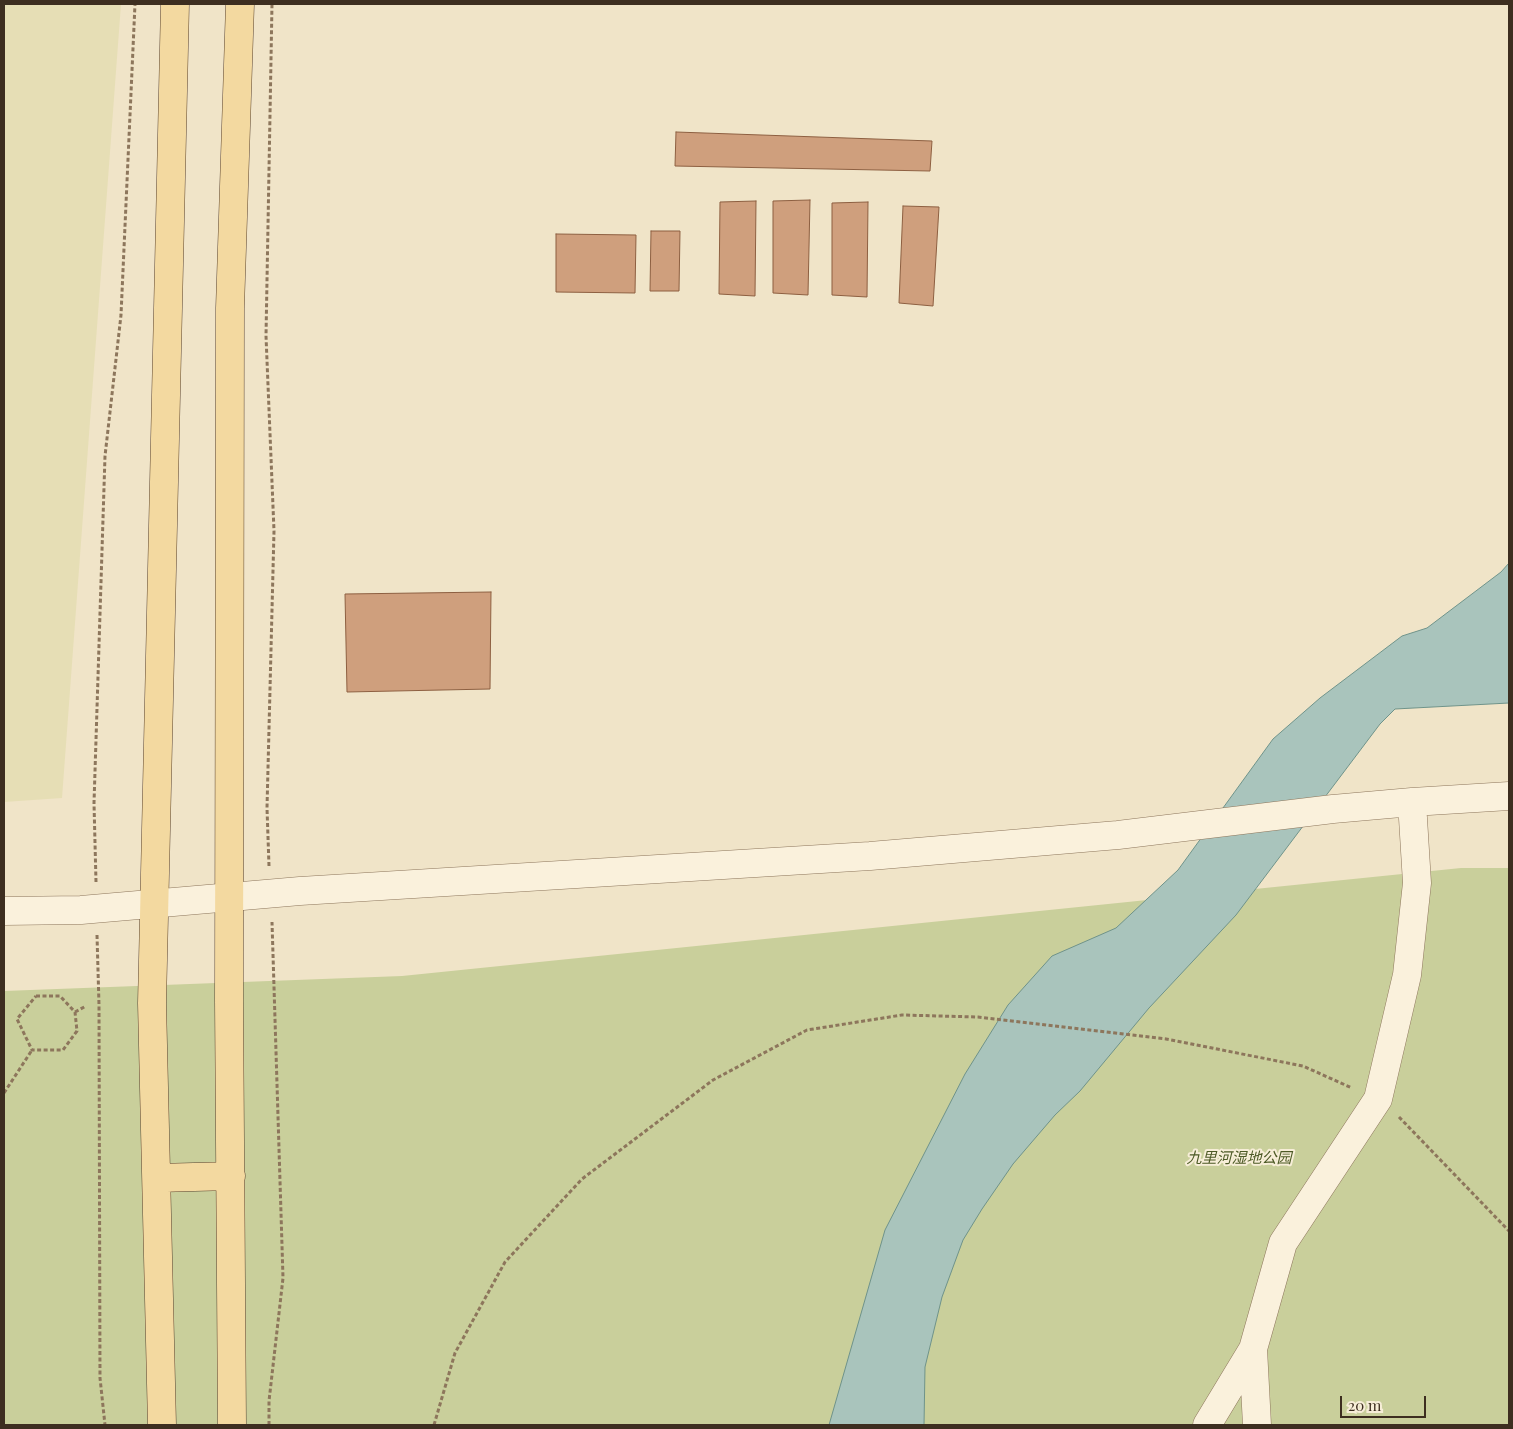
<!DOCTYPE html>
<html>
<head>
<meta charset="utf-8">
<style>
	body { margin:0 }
	#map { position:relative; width:1513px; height:1429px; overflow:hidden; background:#f0e4c8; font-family:"Playfair Display",serif }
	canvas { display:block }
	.frame { position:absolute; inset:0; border:5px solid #3d2e20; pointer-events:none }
	.scale { position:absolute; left:1340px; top:1396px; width:86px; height:22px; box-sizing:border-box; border:2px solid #3d2e20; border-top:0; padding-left:6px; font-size:15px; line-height:18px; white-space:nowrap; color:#3d2e20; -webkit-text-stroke:4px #f7eed8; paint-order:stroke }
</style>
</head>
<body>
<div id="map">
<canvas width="1513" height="1429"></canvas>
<div class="frame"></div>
<div class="scale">20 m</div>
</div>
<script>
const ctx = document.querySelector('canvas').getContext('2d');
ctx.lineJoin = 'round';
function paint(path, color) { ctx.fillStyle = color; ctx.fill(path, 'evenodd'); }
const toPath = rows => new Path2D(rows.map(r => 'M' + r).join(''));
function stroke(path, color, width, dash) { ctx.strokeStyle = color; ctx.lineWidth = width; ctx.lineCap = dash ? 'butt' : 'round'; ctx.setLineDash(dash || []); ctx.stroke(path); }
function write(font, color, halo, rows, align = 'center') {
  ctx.font = font + ' "Playfair Display","Noto Sans SC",serif'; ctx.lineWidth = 4; ctx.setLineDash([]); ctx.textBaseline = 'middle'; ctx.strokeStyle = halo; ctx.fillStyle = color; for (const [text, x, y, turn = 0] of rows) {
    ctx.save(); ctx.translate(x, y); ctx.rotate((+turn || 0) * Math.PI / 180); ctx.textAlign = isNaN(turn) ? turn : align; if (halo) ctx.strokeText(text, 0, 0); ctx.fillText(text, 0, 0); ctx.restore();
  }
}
const farmland = toPath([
	[4,4,121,4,62,798,4,802]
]);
const green = toPath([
	[1461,868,1509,868,1509,1425,4,1425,4,991,402,976]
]);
const water = toPath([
	[1509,563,1509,703,1395,709,1380,724,1236,915,1149,1008,1080,1091,1055,1115,1013,1164,982,1209,963,1240,942,1297,925,1367,924,1425,829,1425,885,1230,965,1074,1008,1005,1052,956,1116,928,1178,870,1273,739,1320,698,1402,636,1427,628,1501,572,1509,563]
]);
const building = toPath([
	[676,132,932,141,930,171,675,166,676,132],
	[810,200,808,295,773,293,773,201,810,200],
	[756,201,755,296,719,294,720,202,756,201],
	[868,202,867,297,832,295,832,203,868,202],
	[903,206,939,207,933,306,899,303,903,206],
	[651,231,680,231,679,291,650,291,651,231],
	[556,234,636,235,635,293,556,292,556,234],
	[491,592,490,689,347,692,345,594,491,592]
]);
const path = toPath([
	[269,866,267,808,274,531,266,336,272,4],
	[96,882,94,803,105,456,121,315,135,4],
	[97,935,99,1005,100,1378,105,1425],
	[36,996,60,996,75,1012,77,1031,63,1050,32,1050,17,1019,36,996],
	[75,1012,86,1006],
	[4,1093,32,1050],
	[1399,1117,1509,1231],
	[269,1425,269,1401,283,1278,272,922],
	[434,1425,455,1353,505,1262,582,1179,713,1080,807,1030,902,1015,978,1017,1166,1039,1303,1066,1352,1088]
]);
const minor = toPath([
	[4,911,81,910,300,891,870,856,1118,835,1333,809,1412,802,1509,796],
	[1253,1349,1257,1425],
	[1207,1425,1253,1349,1283,1243,1378,1099,1407,975,1417,883,1412,802]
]);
const major = toPath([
	[157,1178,231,1176],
	[162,1425,152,1003,175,4],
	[232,1425,229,999,230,308,240,4]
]);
const parkNames = [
	["九里河湿地公园",1239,1158]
];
paint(farmland, '#e6deb5');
paint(green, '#c9cf9b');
paint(water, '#a9c4bc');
stroke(water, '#6f938a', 1);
paint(building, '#cf9f7d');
stroke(building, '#8d5f41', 1);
stroke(minor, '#8d765c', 29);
stroke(major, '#5b4430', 29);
stroke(path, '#8d765c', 3, [4, 2.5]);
stroke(minor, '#faf1dc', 28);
stroke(major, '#f3d9a0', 28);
write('italic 15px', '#4d5a26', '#f7eed8', parkNames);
</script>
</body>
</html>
